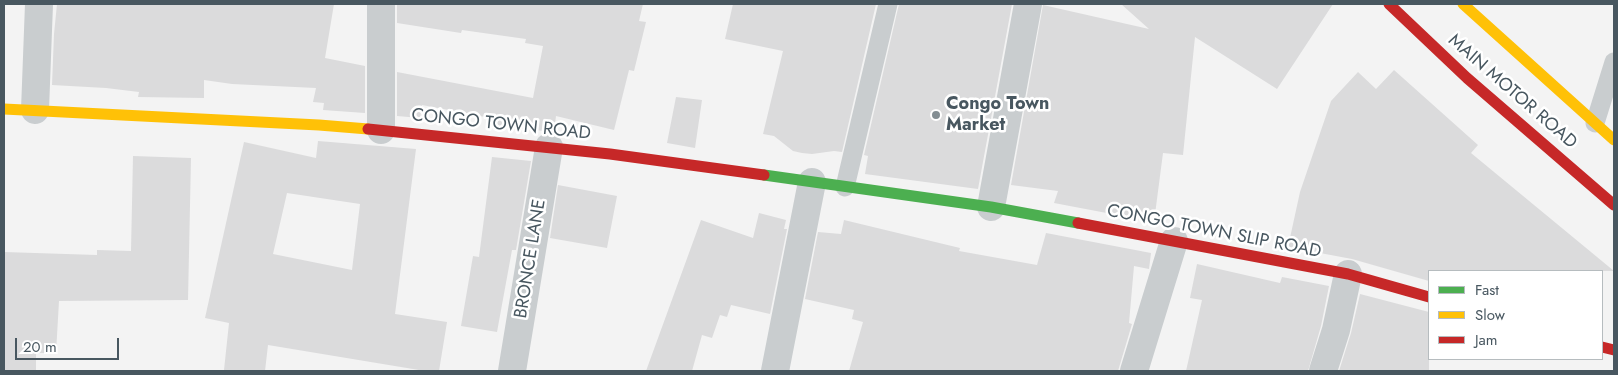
<!DOCTYPE html>
<html>
<head>
<meta charset="utf-8">
<style>
	body { margin:0 }
	#map { position:relative; width:1618px; height:375px; overflow:hidden; background:#f3f3f3; font-family:Jost,sans-serif }
	canvas { display:block }
	.frame { position:absolute; inset:0; border:5px solid #485760; pointer-events:none }
	.legend { position:absolute; left:1428px; top:270px; width:175px; height:90px; box-sizing:border-box; background:#fff; border:1px solid #b6bcbf; margin:0; padding:6px 9px; list-style:none; font-size:15px; color:#485760 }
	.legend li { display:flex; align-items:center; gap:10px; height:25px }
	.legend b { width:25px; border:1px solid #b6bcbf }
	.scale { position:absolute; left:15px; top:338px; width:104px; height:22px; box-sizing:border-box; border:2px solid #485760; border-top:0; padding-left:6px; font-size:15px; line-height:18px; white-space:nowrap; color:#485760; -webkit-text-stroke:4px #fff; paint-order:stroke }
</style>
</head>
<body>
<div id="map">
<canvas width="1618" height="375"></canvas>
<div class="frame"></div>
<ul class="legend">
<li><b style="height:6px;background:#4caf50"></b>Fast</li>
<li><b style="height:6px;background:#ffc107"></b>Slow</li>
<li><b style="height:6px;background:#c62828"></b>Jam</li>
</ul>
<div class="scale">20 m</div>
</div>
<script>
const ctx = document.querySelector('canvas').getContext('2d');
ctx.lineJoin = 'round';
function paint(path, color) { ctx.fillStyle = color; ctx.fill(path, 'evenodd'); }
const toPath = rows => new Path2D(rows.map(r => 'M' + r).join(''));
function stroke(path, color, width, dash) { ctx.strokeStyle = color; ctx.lineWidth = width; ctx.lineCap = dash ? 'butt' : 'round'; ctx.setLineDash(dash || []); ctx.stroke(path); }
function write(font, color, halo, rows, align = 'center') {
  ctx.font = font + ' Jost,sans-serif'; ctx.lineWidth = 5; ctx.setLineDash([]); ctx.textBaseline = 'middle'; ctx.strokeStyle = halo; ctx.fillStyle = color; for (const [text, x, y, turn = 0] of rows) {
    ctx.save(); ctx.translate(x, y); ctx.rotate((+turn || 0) * Math.PI / 180); ctx.textAlign = isNaN(turn) ? turn : align; if (halo) ctx.strokeText(text, 0, 0); ctx.fillText(text, 0, 0); ctx.restore();
  }
}
const building = toPath([
	[57,4,334,4,325,58,365,66,365,113,323,110,324,103,313,102,316,88,232,84,204,80,204,98,138,97,139,92,106,88,52,85,54,34],
	[397,4,643,4,639,21,646,22,634,71,629,70,614,130,556,116,554,132,496,126,496,119,422,105,420,118,397,116,397,72,533,98,543,46,525,43,526,39,462,30,461,33,397,23],
	[733,4,876,4,842,152,834,151,812,154,802,153,793,151,774,136,763,134,783,51,725,39],
	[899,4,1012,4,978,189,865,174,868,156,864,155],
	[1121,4,1333,4,1277,89,1195,37,1183,155,1163,153,1154,222,1054,203,1058,191,1011,185,1043,5,1149,29],
	[1394,70,1478,145,1471,153,1614,271,1429,271,1429,281,1352,259,1288,247,1300,192,1331,101,1358,72,1376,89],
	[676,97,702,100,695,148,667,143],
	[318,141,416,149,395,314,447,322,439,371,425,371,268,345,265,371,224,370,229,323,205,318,244,142,316,158],
	[287,193,360,204,352,270,273,254],
	[133,156,191,158,188,300,59,301,56,353,36,353,36,371,4,371,4,252,97,255,97,250,131,251],
	[492,157,531,161,516,250,512,250,497,332,461,326,473,256,479,257],
	[558,185,617,196,607,248,550,238],
	[759,213,786,220,784,229,787,229,770,314,731,305,727,317,720,315,712,338,702,335,692,371,646,371,701,220,753,238],
	[844,220,960,248,959,251,1037,265,1046,233,1151,253,1149,269,1134,266,1129,323,1132,324,1118,371,849,371,863,322,852,319,854,310,805,299,818,232,841,234],
	[1197,264,1280,283,1282,277,1329,286,1321,326,1308,371,1186,371,1202,300,1190,298],
	[1360,294,1429,312,1429,371,1339,371,1351,333]
]);
const lane = toPath([
	[1595,123,1614,62],
	[845,187,888,4]
]);
const street = toPath([
	[381,4,381,130],
	[35,110,39,4],
	[991,207,1028,4],
	[512,371,549,147],
	[775,371,812,182],
	[1134,371,1174,241],
	[1323,371,1336,330,1348,274]
]);
const fast = toPath([
	[764,175,991,207,1078,223]
]);
const slow = toPath([
	[1463,4,1614,140],
	[4,109,319,125,368,129]
]);
const jam = toPath([
	[1389,4,1467,78,1614,205],
	[368,129,610,154,764,175],
	[1078,223,1348,274,1429,297],
	[1602,347,1614,350]
]);
const markers = [
	[936,115,5,"#848e93"]
];
const streetNames = [
	["MAIN MOTOR ROAD",1512,92,41],
	["CONGO TOWN ROAD",501,125,6],
	["CONGO TOWN SLIP ROAD",1214,232,11],
	["BRONCE LANE",531,259,-81]
];
const poiNames = [
	["Congo Town",946,105],
	["Market",946,126]
];
paint(building, '#dbdbdc');
stroke(lane, '#c9cdcf', 19);
stroke(street, '#c9cdcf', 28);
stroke(fast, '#4caf50', 11);
stroke(slow, '#ffc107', 11);
stroke(jam, '#c62828', 11);
for (const [x, y, r, color] of markers) { const dot = new Path2D(); dot.arc(x, y, r, 0, 2 * Math.PI); ctx.fillStyle = color; ctx.fill(dot); stroke(dot, '#fff', 2); }
write('18px', '#485760', '#fff', streetNames);
write('bold 18px', '#485760', '#fff', poiNames, 'left');
</script>
</body>
</html>
